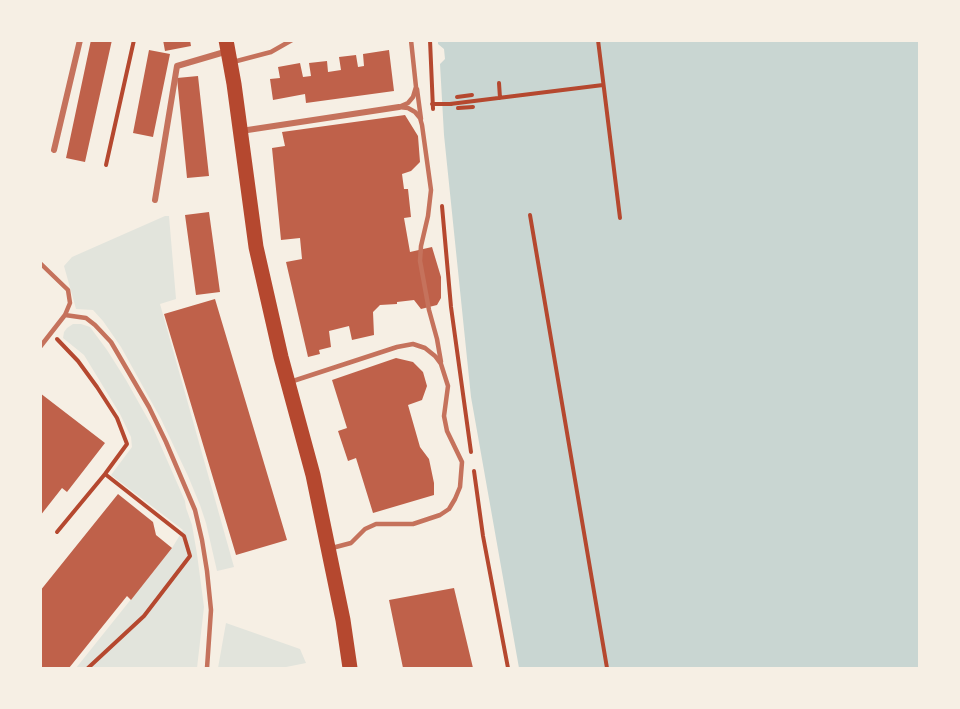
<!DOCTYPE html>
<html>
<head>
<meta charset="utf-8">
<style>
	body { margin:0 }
	#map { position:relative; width:960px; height:709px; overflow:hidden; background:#f6efe4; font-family:Signika,sans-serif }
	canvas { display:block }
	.frame { position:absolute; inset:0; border:42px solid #f6efe4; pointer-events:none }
</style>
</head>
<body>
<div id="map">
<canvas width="960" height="709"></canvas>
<div class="frame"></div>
</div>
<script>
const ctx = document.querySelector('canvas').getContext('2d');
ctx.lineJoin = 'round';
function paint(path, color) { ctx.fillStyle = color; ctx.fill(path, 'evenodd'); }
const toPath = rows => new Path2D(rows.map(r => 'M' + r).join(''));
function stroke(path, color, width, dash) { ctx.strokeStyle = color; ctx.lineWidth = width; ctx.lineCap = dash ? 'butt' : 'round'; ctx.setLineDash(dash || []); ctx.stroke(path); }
const green = toPath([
	[165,216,169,216,176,299,160,304,234,567,217,571,206,523,200,505,188,476,161,419,121,347,103,321,93,310,76,309,64,266,72,257],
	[73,324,81,324,90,327,107,350,126,380,153,428,185,501,186,508,192,525,197,554,204,607,197,668,76,668,172,548,183,530,111,475,132,447,131,437,120,414,84,355,63,338,64,332,67,328],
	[226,623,300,649,306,663,281,668,218,668]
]);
const water = toPath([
	[438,41,919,41,919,668,519,668,471,397,444,135,440,64,445,59,444,49,438,44]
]);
const building = toPath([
	[91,40,112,40,85,162,66,158],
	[163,40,190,40,191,46,165,51],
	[149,50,170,54,153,137,133,133],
	[389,50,394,91,306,103,305,94,273,100,270,79,280,78,278,67,300,63,303,77,311,76,309,63,327,61,328,72,341,70,339,57,356,55,358,67,364,66,363,54],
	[198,76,209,176,187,178,177,78],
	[405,115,418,136,420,162,411,171,402,174,404,189,408,189,411,217,404,218,410,252,432,247,441,277,441,298,437,305,421,309,414,300,397,302,397,304,380,305,373,312,374,335,352,340,349,326,329,331,331,347,319,350,320,354,308,357,286,262,302,259,300,238,281,240,272,148,285,146,282,132],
	[209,212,220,292,196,295,185,215],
	[215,299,287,540,236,555,164,314],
	[396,358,413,362,423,372,427,386,422,400,408,405,420,447,429,459,434,483,434,495,373,513,356,458,348,461,338,431,347,428,332,380],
	[40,393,105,443,67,492,62,488,40,516],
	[118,494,153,522,156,535,172,548,131,600,127,596,69,668,40,668,40,591],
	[454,588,473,668,403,668,389,600]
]);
const path = toPath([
	[430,40,433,109],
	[598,40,620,218],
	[499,83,500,98],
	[457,97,472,95],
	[432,104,452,104],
	[450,104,603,85],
	[458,108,473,107],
	[106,165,134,40],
	[442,206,451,307,471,452],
	[530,215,607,668],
	[474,471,483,536,508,668],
	[57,532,105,474,127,444,117,418,97,387,78,361,57,339],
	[88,668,144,616,190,556,184,536,105,474]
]);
const service = toPath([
	[233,62,271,52,292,40],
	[417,89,421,119],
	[401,106,408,103,413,97,416,87,411,40],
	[399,107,408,108,415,112,420,118,422,125,431,190,428,216,421,246,420,261,429,310,437,339,441,362],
	[40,263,68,290,70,303,65,315,40,347],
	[65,315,86,318,95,325,111,342,149,407,166,442,195,510,202,540,207,571,211,610,207,668],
	[290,382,397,347,413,344,425,348,435,356,441,364,448,386,444,416,447,431,462,462,460,487,455,499,449,509,440,515,413,524,376,524,365,529,351,543,332,548]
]);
const minor = toPath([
	[241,131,399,107],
	[54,150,80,40],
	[155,200,177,66,228,51]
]);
const trunk = toPath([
	[226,40,234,84,256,247,281,357,313,475,343,620,350,668]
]);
paint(green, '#e2e4dc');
paint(water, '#c9d6d2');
paint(building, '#bf614a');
stroke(path, '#b5482f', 4);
stroke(service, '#c5725c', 4.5);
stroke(minor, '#c5725c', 6);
stroke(trunk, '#b5482f', 15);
</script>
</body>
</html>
